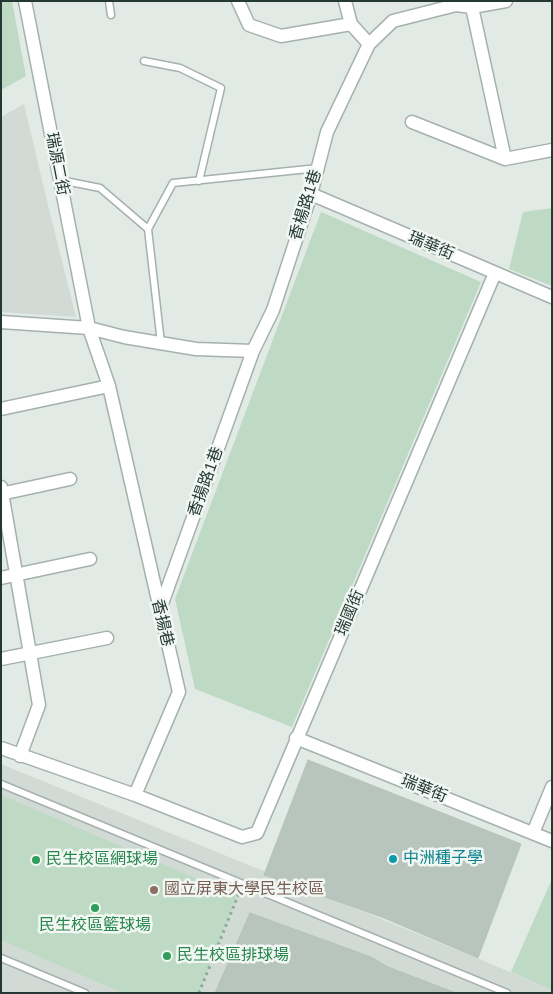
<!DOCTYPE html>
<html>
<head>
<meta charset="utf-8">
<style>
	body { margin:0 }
	#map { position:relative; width:553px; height:994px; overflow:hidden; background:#e2eae6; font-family:Helvetica,sans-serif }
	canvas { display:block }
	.frame { position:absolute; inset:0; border:2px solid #243933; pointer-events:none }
</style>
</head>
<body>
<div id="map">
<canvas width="553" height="994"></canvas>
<div class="frame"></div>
</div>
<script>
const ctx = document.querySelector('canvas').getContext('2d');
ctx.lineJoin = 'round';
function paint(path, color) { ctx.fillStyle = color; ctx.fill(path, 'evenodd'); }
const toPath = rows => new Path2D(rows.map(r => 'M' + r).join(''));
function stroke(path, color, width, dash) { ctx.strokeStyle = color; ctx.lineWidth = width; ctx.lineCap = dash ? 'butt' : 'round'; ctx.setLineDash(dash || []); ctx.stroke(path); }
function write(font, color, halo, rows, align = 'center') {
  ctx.font = font + ' Helvetica,"Noto Sans TC",sans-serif'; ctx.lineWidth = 5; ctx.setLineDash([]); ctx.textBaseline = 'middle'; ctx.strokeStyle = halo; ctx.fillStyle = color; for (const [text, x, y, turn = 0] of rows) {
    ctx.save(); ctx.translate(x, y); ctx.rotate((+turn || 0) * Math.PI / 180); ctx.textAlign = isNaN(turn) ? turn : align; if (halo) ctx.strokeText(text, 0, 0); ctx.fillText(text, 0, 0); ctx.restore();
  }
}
const built = toPath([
	[24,104,45,193,76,317,1,312,1,117],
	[1,764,484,961,552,990,552,993,1,993]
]);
const green = toPath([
	[1,1,12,1,26,76,1,90],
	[552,208,552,286,509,269,523,212],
	[321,212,481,282,292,727,195,689,175,599],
	[1,795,237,896,199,993,123,993,1,940],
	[552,879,552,990,511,972]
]);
const building = toPath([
	[308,760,521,844,478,958,384,918,264,875,308,760],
	[250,913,371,957,388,967,456,993,215,993,250,913]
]);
const path = toPath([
	[199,993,239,893]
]);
const service = toPath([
	[109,1,111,15],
	[144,61,180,68,221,88,199,181],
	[60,180,100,188,148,229],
	[161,343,148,229,173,183,318,168],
	[1,784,507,993],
	[1,958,85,993]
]);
const minor = toPath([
	[238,1,249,25,281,36,351,24],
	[345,1,351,24,369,44],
	[472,7,505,159],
	[412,122,505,159,552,150],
	[311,194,552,297],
	[1,322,89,328,124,337,196,349,253,351,273,310,311,194,327,132,369,44,393,21,456,5,472,7,506,1],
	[1,409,109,386],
	[1,487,39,705,20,756],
	[1,494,70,479],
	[1,578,90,559],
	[159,612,253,351],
	[1,659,107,638],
	[296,738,552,841],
	[1,748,135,795,179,692,109,386,89,328,25,1],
	[135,795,242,837,257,833,495,273],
	[533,833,552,787]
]);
const markers = [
	[393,859,5,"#0f9aa8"],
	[36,860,5,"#2e9e5b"],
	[154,890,5,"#8d6e63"],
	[95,908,5,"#2e9e5b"],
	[167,956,5,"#2e9e5b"]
];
const streetNames = [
	["瑞源二街",57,164,79],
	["香楊路1巷",306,205,-73],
	["瑞華街",431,246,23],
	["香揚路1巷",206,482,-70],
	["瑞國街",350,613,-67],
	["香揚巷",162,623,77],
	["瑞華街",424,789,22]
];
const cultureNames = [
	["中洲種子學",403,859]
];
const leisureNames = [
	["民生校區網球場",46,860],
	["民生校區籃球場",95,926,"center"],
	["民生校區排球場",177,956]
];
const educationNames = [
	["國立屏東大學民生校區",164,890]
];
paint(built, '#d1dad5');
paint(green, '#bed9c4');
paint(building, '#b8c5bf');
stroke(building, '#b5c3bd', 1);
stroke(service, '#a5b1ad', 9);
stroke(minor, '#a5b1ad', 15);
stroke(path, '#87aa9d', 3, [2.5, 4]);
stroke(service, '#fff', 6);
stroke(minor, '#fff', 12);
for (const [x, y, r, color] of markers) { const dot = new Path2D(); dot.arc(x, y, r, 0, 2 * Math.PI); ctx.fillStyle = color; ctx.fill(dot); stroke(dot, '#f2f7f4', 2); }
write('16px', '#243933', '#f2f7f4', streetNames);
write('16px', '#0d838f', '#f2f7f4', cultureNames, 'left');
write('16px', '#27864d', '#f2f7f4', leisureNames, 'left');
write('16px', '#785e54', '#f2f7f4', educationNames, 'left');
</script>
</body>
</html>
